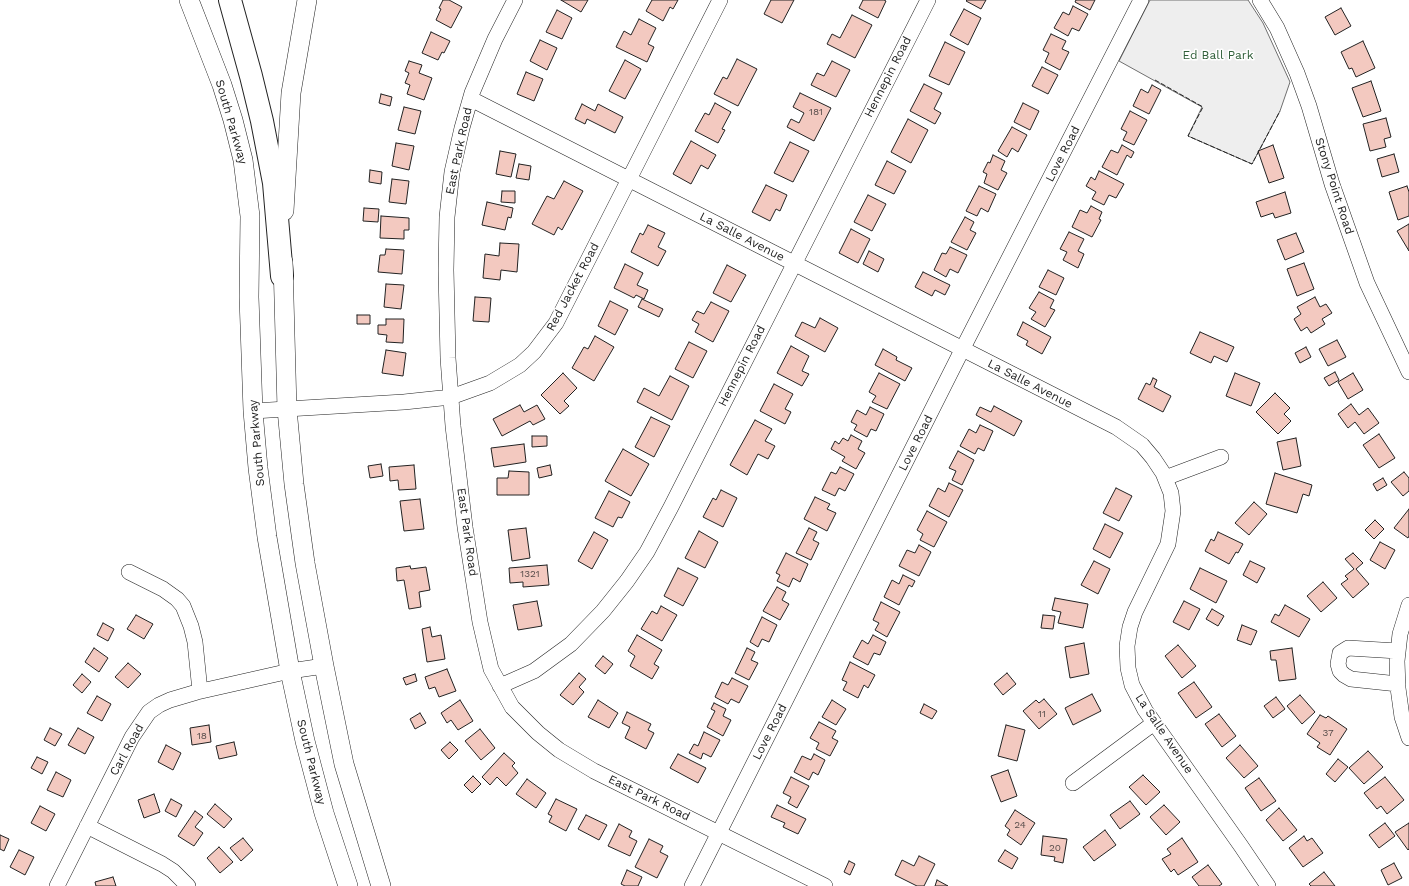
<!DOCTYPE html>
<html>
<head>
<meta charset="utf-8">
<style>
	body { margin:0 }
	canvas { display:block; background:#fff }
</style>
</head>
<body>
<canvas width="1409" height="886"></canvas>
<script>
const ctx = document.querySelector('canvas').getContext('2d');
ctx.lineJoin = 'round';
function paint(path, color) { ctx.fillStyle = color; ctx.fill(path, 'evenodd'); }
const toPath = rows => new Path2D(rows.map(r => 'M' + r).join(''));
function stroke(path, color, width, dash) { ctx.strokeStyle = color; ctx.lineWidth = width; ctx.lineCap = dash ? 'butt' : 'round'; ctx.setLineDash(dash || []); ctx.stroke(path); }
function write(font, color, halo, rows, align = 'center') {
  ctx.font = font + ' "Work Sans",sans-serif'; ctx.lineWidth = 3; ctx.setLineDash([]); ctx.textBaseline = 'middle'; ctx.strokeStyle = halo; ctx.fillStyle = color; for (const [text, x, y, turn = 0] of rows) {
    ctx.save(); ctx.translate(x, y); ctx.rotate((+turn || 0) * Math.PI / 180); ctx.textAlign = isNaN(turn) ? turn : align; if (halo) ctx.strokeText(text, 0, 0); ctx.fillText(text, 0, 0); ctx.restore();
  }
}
const green = toPath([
	[1150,0,1248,0,1263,23,1290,82,1280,111,1252,164,1188,136,1202,107,1119,61,1150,0]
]);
const building = toPath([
	[443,0,449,0,462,7,451,28,436,20,441,9,439,8,443,0],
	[561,0,588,0,581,12,561,0],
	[652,0,678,0,673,9,670,7,663,21,646,11,652,0],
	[771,0,794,0,782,23,764,14,771,0],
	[863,0,884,0,886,1,878,18,859,8,863,0],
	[967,0,986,0,981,9,966,1,967,0],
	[1076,0,1095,0,1090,10,1075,2,1076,0],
	[1073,6,1088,14,1079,31,1072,28,1068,36,1054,28,1063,12,1069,15,1073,6],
	[1341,8,1351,26,1335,35,1325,17,1341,8],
	[964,9,981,18,968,45,950,35,964,9],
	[557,10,572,18,562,39,546,32,557,10],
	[852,15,872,25,855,58,827,44,832,34,840,38,852,15],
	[639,19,656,28,648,44,654,47,647,62,616,47,624,31,631,35,639,19],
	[431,32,450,41,444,53,442,52,438,60,422,53,431,32],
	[1051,34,1066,41,1062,49,1069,52,1060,70,1045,62,1049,53,1043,50,1051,34],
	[540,40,557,48,547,70,530,61,540,40],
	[1363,41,1375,68,1356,77,1352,68,1349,69,1341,52,1363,41],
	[945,42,965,52,949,85,929,76,945,42],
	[737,59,757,69,738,106,714,94,723,77,727,79,737,59],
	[625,60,641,69,625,99,609,91,625,60],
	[409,61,422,65,419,73,432,78,424,100,407,94,410,85,405,83,409,73,405,71,409,61],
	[832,61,850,70,836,97,811,85,817,73,824,76,832,61],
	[1042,67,1058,75,1048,94,1032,86,1042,67],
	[526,72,543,79,534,101,517,94,526,72],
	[1371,81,1381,111,1363,117,1352,88,1371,81],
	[924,84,942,93,934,109,941,113,935,124,910,111,924,84],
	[1152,85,1161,90,1149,114,1133,106,1141,89,1148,93,1152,85],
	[800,93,831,108,814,141,787,127,791,119,799,123,804,113,793,107,800,93],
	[381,94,392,97,390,106,379,103,381,94],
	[715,103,731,112,722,129,725,130,718,143,695,131,705,113,709,115,715,103],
	[1023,103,1039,111,1030,130,1014,122,1023,103],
	[582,104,595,111,598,104,623,117,615,133,587,119,585,124,575,119,582,104],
	[404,107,421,111,415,134,398,130,404,107],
	[1130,111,1147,120,1134,145,1123,140,1127,132,1121,129,1130,111],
	[1386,118,1391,137,1384,139,1386,147,1370,151,1363,124,1386,118],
	[908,119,928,130,911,163,891,152,908,119],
	[1012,127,1027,135,1018,152,1012,148,1007,157,998,151,1012,127],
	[691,141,716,155,708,169,701,165,691,184,673,174,691,141],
	[790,142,809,151,793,182,774,173,790,142],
	[396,143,414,146,409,170,392,166,396,143],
	[1122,145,1134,152,1131,158,1127,155,1117,175,1102,167,1111,150,1118,153,1122,145],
	[1273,145,1284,178,1269,183,1258,151,1273,145],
	[500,151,516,154,511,177,496,174,500,151],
	[1394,154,1399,172,1382,177,1377,159,1394,154],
	[993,155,1005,161,1001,170,1007,173,998,190,984,183,987,174,983,172,988,162,990,163,993,155],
	[887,161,906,171,894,194,875,185,887,161],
	[519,164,531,166,529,180,516,178,519,164],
	[370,170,382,172,381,184,369,182,370,170],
	[1099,171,1124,184,1116,198,1109,195,1104,205,1092,199,1096,192,1086,186,1091,177,1095,180,1099,171],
	[392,179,409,181,406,204,389,202,392,179],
	[564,181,583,191,562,230,558,227,554,235,532,224,547,196,554,199,564,181],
	[766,185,787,195,780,211,776,209,770,221,752,212,766,185],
	[979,186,996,194,988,212,981,208,977,216,966,211,979,186],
	[1407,186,1409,192,1409,216,1398,220,1389,192,1407,186],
	[502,191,515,191,515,203,501,202,502,191],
	[1285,192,1291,213,1275,218,1273,213,1261,217,1256,202,1285,192],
	[868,195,886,204,872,231,854,222,868,195],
	[487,202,513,208,511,218,508,217,505,230,482,225,487,202],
	[1091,206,1102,212,1099,219,1101,220,1092,237,1072,227,1080,210,1087,213,1091,206],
	[364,208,379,209,378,222,363,221,364,208],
	[381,216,409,218,409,230,404,230,404,239,380,238,381,216],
	[965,217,974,222,970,230,976,233,967,250,951,242,965,217],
	[1409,224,1409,251,1397,231,1409,224],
	[648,225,665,233,658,247,666,251,658,266,631,252,640,233,643,235,648,225],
	[851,229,870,239,858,263,839,253,851,229],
	[1069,232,1084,239,1078,251,1084,254,1078,268,1063,260,1067,252,1060,249,1069,232],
	[1296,233,1304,252,1285,260,1277,240,1296,233],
	[500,243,519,244,517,272,501,270,500,280,483,278,485,254,499,256,500,243],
	[950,247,967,255,958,273,950,269,946,277,934,270,942,253,946,254,950,247],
	[386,249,404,250,402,274,378,272,380,255,385,255,386,249],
	[869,251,884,259,878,272,863,264,869,251],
	[1304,263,1314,289,1297,296,1287,269,1304,263],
	[625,264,643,273,637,285,648,290,644,299,636,295,634,298,614,288,625,264],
	[727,265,746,275,731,302,713,293,727,265],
	[1048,270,1064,278,1056,295,1039,287,1048,270],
	[923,272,950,285,945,295,935,290,932,296,915,287,923,272],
	[386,284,404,285,401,309,384,307,386,284],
	[1039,292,1054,300,1050,308,1055,310,1045,327,1031,319,1036,312,1029,308,1039,292],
	[475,297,491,298,489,322,473,321,475,297],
	[1315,297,1320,307,1326,304,1332,313,1322,319,1325,324,1311,333,1307,327,1301,331,1294,319,1301,314,1297,307,1315,297],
	[642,299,663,309,659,317,638,307,642,299],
	[610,301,628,310,615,335,598,326,610,301],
	[711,302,729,311,713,342,695,332,699,324,692,320,697,311,704,314,711,302],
	[357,315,370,315,370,324,357,324,357,315],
	[820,318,838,328,825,352,795,336,802,322,815,328,820,318],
	[386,319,404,319,403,343,386,342,387,335,378,334,378,325,386,325,386,319],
	[1023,322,1051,337,1042,354,1026,345,1028,341,1017,335,1023,322],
	[1200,332,1234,347,1227,362,1214,356,1211,363,1190,353,1200,332],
	[595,336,614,347,594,381,572,368,584,347,588,349,595,336],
	[1337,340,1346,357,1328,366,1319,349,1337,340],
	[689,342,707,351,693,378,675,369,689,342],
	[791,346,809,356,802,371,809,374,802,386,777,373,791,346],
	[1306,347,1311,357,1300,363,1295,353,1306,347],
	[883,349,897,357,896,360,912,368,905,381,875,365,883,349],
	[386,350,406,353,403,376,382,373,386,350],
	[1335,372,1339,380,1329,386,1324,378,1335,372],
	[563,373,577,388,564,401,569,406,560,414,541,395,563,373],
	[879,373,900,384,887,409,872,402,876,396,869,392,879,373],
	[1235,373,1260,383,1251,406,1226,396,1235,373],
	[1353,373,1363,390,1348,399,1338,382,1353,373],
	[670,376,689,386,672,420,637,402,644,388,659,396,670,376],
	[1153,378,1157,380,1154,387,1171,396,1163,412,1138,399,1146,383,1150,385,1153,378],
	[774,384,793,394,785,409,791,412,785,424,760,411,774,384],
	[1275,393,1290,408,1284,414,1291,421,1278,434,1256,412,1275,393],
	[1351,404,1359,415,1368,408,1379,423,1364,434,1355,422,1348,428,1338,414,1351,404],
	[520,405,524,412,537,405,545,419,533,425,530,421,502,436,493,419,520,405],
	[994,406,1022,421,1014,436,976,415,980,407,991,412,994,406],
	[870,407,884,414,876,431,871,429,867,437,854,430,857,425,851,422,857,410,866,415,870,407],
	[651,417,670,426,654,457,635,447,651,417],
	[755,420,772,429,765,441,775,446,768,459,758,454,747,475,730,465,755,420],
	[980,425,993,431,984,451,978,448,975,454,960,446,969,429,976,433,980,425],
	[1379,434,1395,458,1379,468,1363,445,1379,434],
	[851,435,862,441,858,449,865,453,856,469,842,461,845,457,831,449,835,441,839,444,843,438,848,441,851,435],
	[532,436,547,436,547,446,532,447,532,436],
	[1296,438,1301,466,1283,470,1277,442,1296,438],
	[524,444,526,462,494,467,491,448,524,444],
	[623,449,649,464,631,496,605,481,623,449],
	[958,451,974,460,962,485,952,480,956,471,949,468,958,451],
	[381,464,383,476,370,478,368,466,381,464],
	[414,465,416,489,399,490,398,480,390,481,389,467,414,465],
	[550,465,552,475,539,478,537,468,550,465],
	[840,467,854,474,845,491,839,488,835,496,822,490,831,472,836,474,840,467],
	[509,471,529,472,529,495,497,495,497,478,508,478,509,471],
	[1404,472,1409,478,1409,491,1403,496,1391,482,1404,472],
	[1275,473,1312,485,1309,496,1303,494,1297,513,1266,504,1275,473],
	[1383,478,1387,485,1377,491,1373,484,1383,478],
	[949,483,963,490,949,517,929,506,938,488,945,492,949,483],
	[1116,488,1132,496,1119,521,1103,513,1116,488],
	[721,490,737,498,723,527,703,517,713,498,716,500,721,490],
	[609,491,630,502,622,518,618,517,613,527,595,518,609,491],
	[815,497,830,504,827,509,836,513,827,531,804,519,815,497],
	[420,499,424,529,404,531,400,501,420,499],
	[1254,502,1267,514,1249,535,1235,523,1254,502],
	[1409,509,1409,536,1408,538,1394,528,1409,509],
	[927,511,947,522,934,547,920,540,923,534,917,530,927,511],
	[1375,520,1384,529,1374,539,1365,530,1375,520],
	[1105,524,1123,533,1110,558,1093,549,1105,524],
	[526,528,530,558,512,561,508,530,526,528],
	[809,528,817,532,813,540,819,543,811,560,796,553,809,528],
	[699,531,718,542,705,568,685,558,699,531],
	[594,532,608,540,592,569,578,561,594,532],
	[1218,532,1243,544,1238,553,1236,552,1229,564,1205,551,1211,539,1214,541,1218,532],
	[1380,542,1395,550,1385,569,1370,560,1380,542],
	[919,545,931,552,919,576,899,566,907,550,915,553,919,545],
	[786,553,808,564,800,582,793,578,789,587,777,581,780,575,776,573,786,553],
	[1353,553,1363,563,1356,569,1369,584,1353,598,1341,584,1348,579,1345,576,1354,569,1345,559,1353,553],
	[1094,561,1110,569,1098,594,1081,585,1094,561],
	[1250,561,1265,568,1257,583,1243,575,1250,561],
	[547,565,549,585,523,587,523,582,510,583,509,568,547,565],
	[410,566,411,569,426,567,430,590,419,592,421,607,409,609,404,580,397,581,396,568,410,566],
	[678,568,698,578,683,606,664,596,678,568],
	[1200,568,1227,581,1216,603,1190,589,1200,568],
	[903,575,915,581,912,587,909,585,899,605,884,597,892,580,899,584,903,575],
	[1323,582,1337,598,1321,612,1307,596,1323,582],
	[777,587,786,592,782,600,789,604,780,620,763,611,777,587],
	[1055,598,1088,604,1083,628,1058,623,1061,612,1052,610,1055,598],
	[537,601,542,626,518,630,513,605,537,601],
	[1184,601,1200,609,1189,630,1173,622,1184,601],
	[881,602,900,612,887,637,875,630,879,623,873,620,881,602],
	[1285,605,1310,619,1299,637,1271,622,1275,614,1279,616,1285,605],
	[661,606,677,615,662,641,641,629,652,611,657,614,661,606],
	[1212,609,1224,616,1218,626,1206,619,1212,609],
	[136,615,153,624,144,639,127,629,136,615],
	[1043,615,1055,616,1053,629,1041,628,1043,615],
	[762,617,777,625,769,642,762,639,758,647,750,642,762,617],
	[103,623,114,629,108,641,97,635,103,623],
	[1242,625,1257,631,1251,645,1237,640,1242,625],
	[430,627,432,637,441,635,445,659,427,662,422,629,430,627],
	[637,635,662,650,654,664,659,667,652,679,630,666,635,656,628,651,637,635],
	[873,635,886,642,880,655,874,653,868,665,853,657,862,640,868,644,873,635],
	[1084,643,1089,674,1070,678,1065,647,1084,643],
	[1178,645,1196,666,1182,678,1165,656,1178,645],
	[94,648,108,658,99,672,85,662,94,648],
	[747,648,755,652,751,660,758,663,749,680,735,673,747,648],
	[1292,648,1296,679,1279,681,1276,660,1271,660,1270,651,1292,648],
	[603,656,613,664,605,674,595,666,603,656],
	[850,662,875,675,868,688,864,685,858,698,843,690,847,682,842,680,850,662],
	[128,663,141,674,128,688,115,677,128,663],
	[447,669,456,691,439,697,435,687,429,689,425,677,447,669],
	[579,673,586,679,579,687,584,692,573,705,560,695,579,673],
	[1007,673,1016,684,1003,695,994,684,1007,673],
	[82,674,91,682,82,693,73,685,82,674],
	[415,674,417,681,406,685,403,678,415,674],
	[732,678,748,686,739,703,731,699,728,704,715,697,722,682,728,685,732,678],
	[1194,682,1212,707,1196,718,1178,693,1194,682],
	[1092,694,1101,711,1073,725,1065,708,1092,694],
	[1300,695,1315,712,1302,724,1287,706,1300,695],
	[97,696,111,704,102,721,87,713,97,696],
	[1276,697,1285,709,1273,718,1264,706,1276,697],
	[1044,699,1057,714,1039,729,1023,711,1036,700,1039,703,1044,699],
	[460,700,473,721,458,730,451,720,447,723,441,713,460,700],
	[598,700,618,713,609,728,588,717,598,700],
	[832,700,846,709,836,725,822,717,832,700],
	[714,703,726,709,723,716,731,720,723,736,707,727,715,711,711,709,714,703],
	[924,704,937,711,932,719,920,713,924,704],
	[627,712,651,724,648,730,654,733,646,749,625,738,630,727,622,723,627,712],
	[420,713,426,723,415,729,410,719,420,713],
	[1219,714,1236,736,1222,747,1205,724,1219,714],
	[1320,715,1326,718,1328,716,1347,729,1330,755,1317,747,1320,743,1307,734,1320,715],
	[819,722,836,731,832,738,838,741,830,756,816,749,819,743,810,738,819,722],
	[209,725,211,742,192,745,190,728,209,725],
	[1006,725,1025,730,1017,761,998,756,1006,725],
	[50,728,62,734,55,746,44,740,50,728],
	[78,728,94,737,85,754,68,745,78,728],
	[480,729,495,748,481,760,465,741,480,729],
	[704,732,720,740,711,757,703,753,701,759,689,753,694,744,698,746,704,732],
	[234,742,237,755,219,759,216,746,234,742],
	[450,742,458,750,449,759,441,750,450,742],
	[166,745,181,753,173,770,158,762,166,745],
	[1240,745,1258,766,1244,778,1226,758,1240,745],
	[1368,751,1383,767,1364,784,1349,768,1368,751],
	[504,753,515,763,512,766,518,773,506,786,497,777,490,785,482,777,504,753],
	[678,754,706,768,698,783,670,768,678,754],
	[814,754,825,760,818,775,813,772,809,780,794,772,802,756,811,760,814,754],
	[37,757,48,762,42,774,31,768,37,757],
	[1338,759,1348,767,1335,782,1326,774,1338,759],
	[1008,770,1017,796,1001,802,991,776,1008,770],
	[56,772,71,780,63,797,47,790,56,772],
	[1143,775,1160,792,1146,805,1129,787,1143,775],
	[473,776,481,784,472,793,464,785,473,776],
	[791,777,809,786,797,808,788,803,791,797,783,793,791,777],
	[1385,777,1404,800,1387,814,1381,806,1377,809,1364,793,1385,777],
	[1259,778,1276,801,1261,811,1245,788,1259,778],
	[527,779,546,793,536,808,516,794,527,779],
	[154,794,160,812,144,818,138,800,154,794],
	[171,799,182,805,176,817,165,811,171,799],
	[556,799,577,809,566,831,549,822,552,816,548,814,556,799],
	[1130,801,1140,814,1120,829,1110,815,1130,801],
	[215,804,232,819,224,828,207,814,215,804],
	[777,805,806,819,798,834,783,827,785,823,771,817,777,805],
	[1164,805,1180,822,1166,835,1150,817,1164,805],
	[40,806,55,814,46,831,31,823,40,806],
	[1279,808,1297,830,1283,841,1266,820,1279,808],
	[1015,810,1035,823,1021,845,1007,835,1010,830,1005,826,1015,810],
	[195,811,203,817,195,827,203,833,194,846,178,836,195,811],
	[586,815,607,825,599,840,578,829,586,815],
	[1385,823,1395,836,1379,848,1369,835,1385,823],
	[1409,823,1409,849,1408,850,1395,832,1409,823],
	[619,824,632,831,629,837,637,841,630,856,608,846,619,824],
	[1105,830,1116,845,1094,861,1083,847,1105,830],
	[0,835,9,839,4,851,0,849,0,835],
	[1043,836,1067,839,1063,863,1054,861,1055,857,1041,855,1043,836],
	[1304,836,1307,841,1312,838,1323,853,1303,867,1289,848,1304,836],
	[243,838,253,850,241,861,230,848,243,838],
	[1182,838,1198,862,1178,875,1174,869,1171,872,1162,859,1171,854,1167,849,1182,838],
	[649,839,663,846,660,852,668,856,657,878,635,867,649,839],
	[219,847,233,862,220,873,207,858,219,847],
	[19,850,34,857,25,875,10,867,19,850],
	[1005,850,1018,858,1012,869,998,861,1005,850],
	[919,856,935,864,924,886,917,886,895,875,902,860,914,866,919,856],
	[849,861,855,864,850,875,844,872,849,861],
	[1394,863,1402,878,1388,885,1381,870,1394,863],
	[1208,865,1222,884,1219,886,1199,886,1192,877,1208,865],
	[627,870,642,877,638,886,625,886,621,884,627,870],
	[1324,872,1335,886,1311,886,1309,884,1324,872],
	[113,877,116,886,96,886,95,882,113,877],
	[937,880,948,886,935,886,937,880]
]);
const minor = toPath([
	[515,0,495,39,472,93,462,128,452,172,447,217,446,270,448,358,453,426,465,527,480,622,491,669,512,707,538,733,559,750,594,771,825,886],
	[1260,0,1277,28,1297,73,1309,106,1332,184,1367,283,1409,372],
	[471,99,1116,427,1142,445,1153,458,1163,473,1171,493,1173,511,1168,544,1135,612,1130,627,1127,646,1128,668,1132,685,1145,710,1241,846,1268,886],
	[253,411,404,402,451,397,490,383,520,365,534,352,556,323,720,0],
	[1165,478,1221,457],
	[129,572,163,589,177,599,183,606,191,626,195,642,200,691],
	[1409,605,1400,634,1397,661,1398,688,1402,717,1409,738],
	[1398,684,1351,679,1344,675,1340,671,1338,664,1340,653,1348,648,1398,651],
	[500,686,534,671,571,644,603,611,627,581,647,552,671,507,928,0],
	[1073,783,1154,723],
	[87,826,162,864,173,871,188,886],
	[57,886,132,737,149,712,159,705,170,700,197,692,290,671,324,666],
	[692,886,962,350,1141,0]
]);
const major = toPath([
	[189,0,222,85,233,120,243,160,250,216,249,297,253,411,258,468,267,537,290,671,305,741,324,813,348,886],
	[284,211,291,93,307,0],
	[283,262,287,409,294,484,305,563,324,666,344,764,381,886]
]);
const highway = toPath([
	[230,0,251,76,262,121,274,183,282,276]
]);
const fence = toPath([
	[1155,80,1203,107,1188,136,1252,164,1280,111]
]);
const numberNames = [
	["181",816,112],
	["1321",530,574],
	["11",1042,714],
	["37",1328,733],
	["18",202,736],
	["24",1020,825],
	["20",1055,848]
];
const parkNames = [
	["Ed Ball Park",1218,55]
];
const streetNames = [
	["Hennepin Road",888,77,-63],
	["South Parkway",231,122,74],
	["East Park Road",459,151,-78],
	["Love Road",1063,154,-63],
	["Stony Point Road",1334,186,72],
	["La Salle Avenue",742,237,27],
	["Red Jacket Road",573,287,-62],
	["Hennepin Road",742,366,-63],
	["La Salle Avenue",1030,384,27],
	["South Parkway",257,443,-95],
	["Love Road",916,443,-63],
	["East Park Road",467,532,82],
	["Love Road",770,732,-63],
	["La Salle Avenue",1164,734,56],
	["Carl Road",127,750,-61],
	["South Parkway",311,762,76],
	["East Park Road",649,798,26]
];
paint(green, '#eee');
stroke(green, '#6f6f6f', 1);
paint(building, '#f3c9c0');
stroke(building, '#222', 1);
stroke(minor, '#222', 16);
stroke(major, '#222', 20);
stroke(highway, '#222', 24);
stroke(minor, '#fff', 15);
stroke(major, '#fff', 19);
stroke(highway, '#fff', 22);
stroke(fence, '#222', 1, [5, 2]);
write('10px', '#564c4a', null, numberNames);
write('12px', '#2f5e38', '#fff', parkNames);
write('12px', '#222', '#fff', streetNames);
</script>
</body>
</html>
